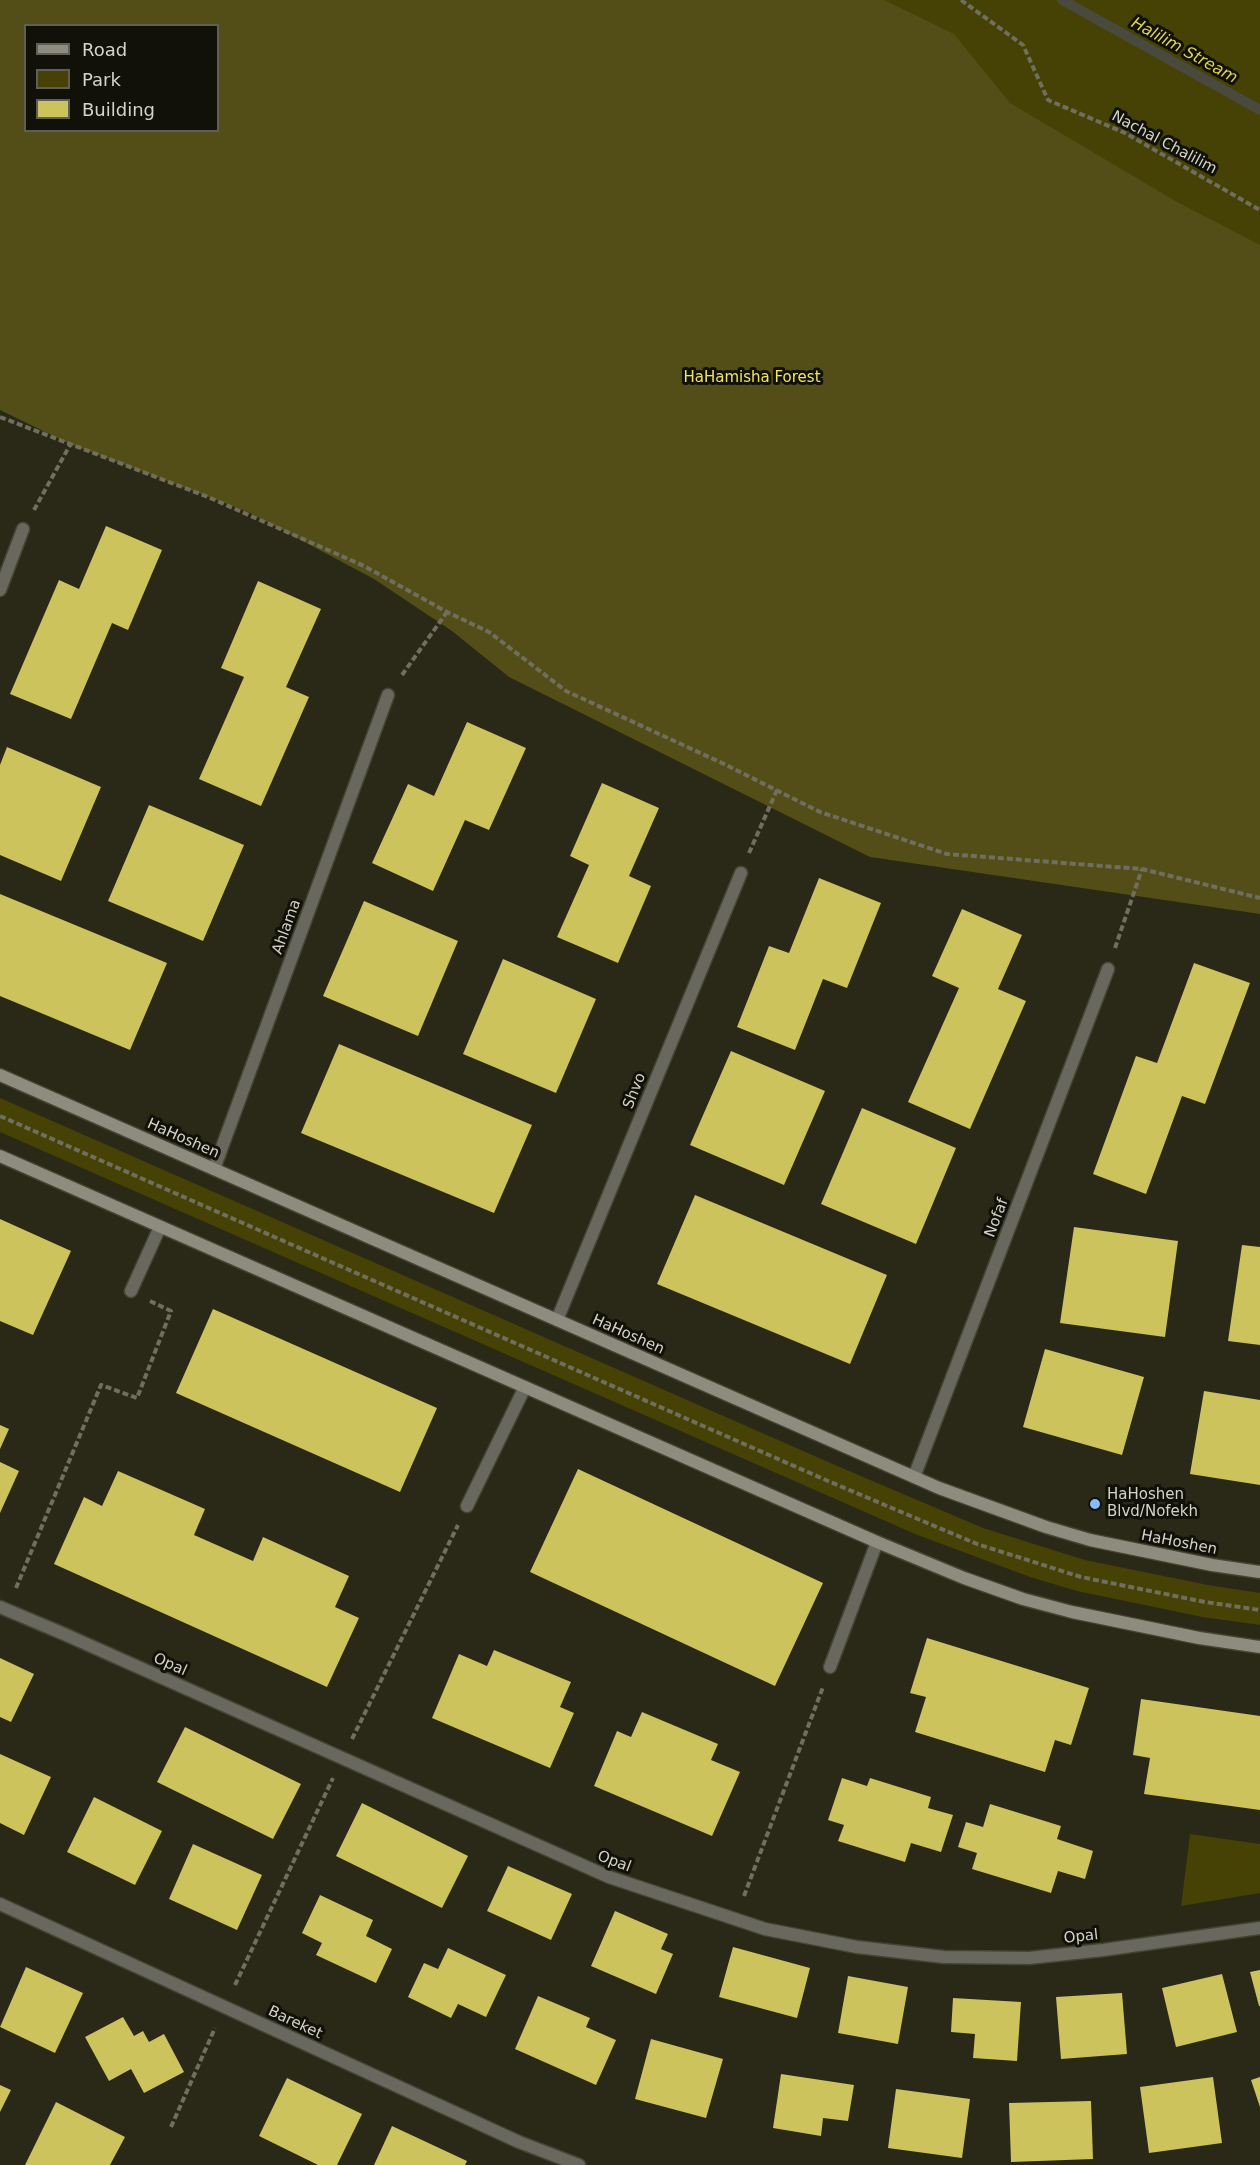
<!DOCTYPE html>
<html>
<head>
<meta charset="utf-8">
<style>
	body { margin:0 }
	#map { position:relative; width:1260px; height:2165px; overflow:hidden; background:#2a2816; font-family:"DejaVu Sans",sans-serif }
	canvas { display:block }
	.legend { position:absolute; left:24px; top:24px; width:195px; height:108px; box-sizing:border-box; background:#111109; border:2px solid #5f5f55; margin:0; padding:8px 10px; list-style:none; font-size:18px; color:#d4d3c7 }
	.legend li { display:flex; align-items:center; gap:12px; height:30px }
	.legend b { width:30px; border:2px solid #5f5f55 }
</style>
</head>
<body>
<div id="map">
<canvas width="1260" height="2165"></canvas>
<ul class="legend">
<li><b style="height:8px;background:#8d8c7e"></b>Road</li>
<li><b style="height:16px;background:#464104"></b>Park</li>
<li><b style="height:16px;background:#ccc35d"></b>Building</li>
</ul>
</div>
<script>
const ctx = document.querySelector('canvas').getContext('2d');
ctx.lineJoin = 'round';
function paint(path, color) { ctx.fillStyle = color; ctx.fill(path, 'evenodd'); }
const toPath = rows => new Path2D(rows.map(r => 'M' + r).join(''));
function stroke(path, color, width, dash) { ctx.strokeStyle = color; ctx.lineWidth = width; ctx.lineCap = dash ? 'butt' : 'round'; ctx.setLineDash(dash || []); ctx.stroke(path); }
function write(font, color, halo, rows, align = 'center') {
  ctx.font = font + ' "DejaVu Sans",sans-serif'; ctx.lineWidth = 6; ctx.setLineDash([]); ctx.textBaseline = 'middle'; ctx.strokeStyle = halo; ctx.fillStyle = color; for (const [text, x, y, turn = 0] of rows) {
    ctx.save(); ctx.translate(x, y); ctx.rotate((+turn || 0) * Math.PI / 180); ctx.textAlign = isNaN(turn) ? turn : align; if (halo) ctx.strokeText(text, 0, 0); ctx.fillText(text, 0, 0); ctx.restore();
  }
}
const green = toPath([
	[809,0,1260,0,1260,287],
	[0,1098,835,1465,983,1528,1085,1560,1208,1585,1260,1593,1260,1625,1202,1617,1077,1591,1030,1577,915,1534,0,1132],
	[1190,1834,1260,1844,1260,1893,1181,1906]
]);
const forest = toPath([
	[0,0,884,0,954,34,1010,103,1177,202,1260,245,1260,914,870,857,509,677,452,631,374,579,248,512,72,445,0,410],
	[26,26,218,26,218,130,26,130]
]);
const stream = toPath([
	[1062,0,1260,110]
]);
const building = toPath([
	[106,526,162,550,128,630,112,623,71,719,10,694,59,580,79,589],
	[258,581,321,609,286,687,309,697,261,806,199,779,244,677,221,668],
	[467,722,526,748,489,830,465,820,433,891,372,863,408,784,434,796],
	[7,747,101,787,61,881,0,855,0,765],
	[602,783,659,808,629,876,651,886,618,963,557,937,589,865,570,856],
	[149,805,244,845,203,941,108,901],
	[819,878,881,903,847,988,823,979,795,1050,737,1027,769,946,789,953],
	[0,894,167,963,130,1050,0,996],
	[364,901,458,941,418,1036,323,996],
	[962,909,1022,935,998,989,1026,1001,970,1129,908,1102,959,988,932,976],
	[503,959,596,999,556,1093,463,1054],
	[1194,963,1250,983,1205,1104,1182,1096,1146,1194,1093,1174,1136,1056,1157,1063],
	[339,1044,532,1125,494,1213,301,1133],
	[731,1051,825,1091,784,1185,690,1145],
	[862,1108,956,1148,916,1244,821,1204],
	[695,1195,887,1275,850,1364,657,1284],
	[0,1219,71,1251,33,1335,0,1321],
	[1074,1227,1178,1241,1165,1337,1060,1323],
	[1242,1245,1260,1247,1260,1345,1228,1341],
	[213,1309,437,1408,400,1492,176,1393],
	[1045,1349,1144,1377,1122,1455,1023,1427],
	[1204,1391,1260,1400,1260,1485,1190,1474],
	[0,1425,9,1429,0,1449],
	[0,1462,19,1471,0,1513],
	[578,1469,823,1583,775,1686,530,1572],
	[118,1471,205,1509,194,1535,253,1561,263,1537,349,1576,335,1607,359,1618,327,1687,54,1564,84,1497,102,1506],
	[927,1638,1089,1688,1071,1745,1055,1740,1045,1772,915,1732,926,1697,910,1693],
	[494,1650,571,1682,560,1707,574,1713,550,1768,432,1718,459,1654,487,1666],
	[0,1658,34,1674,11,1722,0,1717],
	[1141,1699,1260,1716,1260,1810,1144,1794,1150,1758,1133,1755],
	[642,1712,718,1744,711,1760,740,1772,712,1836,594,1786,617,1731,631,1737],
	[185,1727,301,1784,273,1839,157,1782],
	[0,1754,51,1777,24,1835,0,1823],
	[842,1778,867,1786,870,1778,931,1797,928,1808,953,1815,941,1852,911,1843,905,1862,838,1841,844,1825,828,1820],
	[94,1797,162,1831,135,1885,67,1852],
	[362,1803,468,1856,442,1908,336,1856],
	[990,1804,1061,1826,1057,1839,1093,1851,1085,1879,1058,1871,1051,1893,972,1869,977,1853,958,1847,966,1822,983,1827],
	[193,1844,262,1875,237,1930,169,1899],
	[508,1866,572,1894,551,1940,487,1911],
	[320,1895,373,1920,366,1936,392,1949,376,1983,316,1955,322,1943,302,1933],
	[615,1911,668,1934,661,1949,673,1954,656,1994,591,1966],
	[733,1947,810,1968,797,2018,719,1997],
	[448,1948,506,1975,486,2017,458,2004,451,2018,408,1997,424,1963,438,1969],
	[26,1967,83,1993,55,2053,0,2027],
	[1260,1970,1260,2006,1259,2006,1250,1972],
	[1222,1974,1237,2032,1176,2047,1162,1988],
	[848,1976,908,1987,898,2044,838,2033],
	[1122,1993,1127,2054,1061,2059,1056,1997],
	[538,1996,590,2018,586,2027,616,2040,596,2085,515,2049],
	[953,1998,1021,2002,1017,2061,973,2058,975,2034,951,2032],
	[123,2017,134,2036,143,2031,149,2042,164,2034,184,2072,144,2093,131,2069,109,2081,85,2037],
	[651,2039,723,2059,706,2118,635,2099],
	[781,2074,854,2085,848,2121,823,2118,821,2136,773,2128],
	[1213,2077,1222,2143,1149,2153,1140,2087],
	[1260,2077,1260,2107,1251,2080],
	[287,2078,362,2114,337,2165,318,2165,259,2136],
	[0,2085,11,2090,0,2112],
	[896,2089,970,2099,962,2158,888,2148],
	[1091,2101,1093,2159,1011,2162,1009,2103],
	[56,2102,125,2137,110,2165,25,2165],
	[392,2126,467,2161,465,2165,374,2165]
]);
const path = toPath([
	[961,0,1023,45,1048,100,1125,133,1260,210],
	[0,417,208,497,364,566,447,612,489,632,566,691,722,763,820,812,947,854,1142,869,1260,898],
	[34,510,70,445],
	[402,675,447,612],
	[749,853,777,790],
	[1115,948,1142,869],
	[0,1116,828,1481,977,1544,1081,1577,1205,1602,1260,1610],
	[16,1588,101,1385,137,1398,171,1311,150,1301],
	[352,1739,458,1525],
	[744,1896,823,1687],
	[235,1985,333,1778],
	[171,2127,215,2028]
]);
const street = toPath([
	[0,590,23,529],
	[214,1169,388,695],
	[131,1291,160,1227],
	[557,1320,741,873],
	[914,1477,1108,969],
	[467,1506,525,1387],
	[0,1607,64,1634,609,1877,765,1929,857,1947,944,1957,1029,1958,1103,1950,1260,1928],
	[830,1667,877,1542],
	[0,1904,519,2142,579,2165]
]);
const secondary = toPath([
	[0,1075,939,1488,1046,1527,1090,1540,1212,1565,1260,1572],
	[0,1156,877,1542,964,1578,1023,1599,1072,1612,1199,1638,1260,1647]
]);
const markers = [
	[1095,1504,6,"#87bbfb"]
];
const streetNames = [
	["Nachal Chalilim",1164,143,28],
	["Ahlama",287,927,-70],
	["Shvo",635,1091,-68],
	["HaHoshen",183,1139,24],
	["Nofaf",997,1218,-69],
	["HaHoshen",628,1335,24],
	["HaHoshen",1179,1543,11],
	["Opal",170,1665,24],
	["Opal",614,1862,21],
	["Opal",1081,1937,-6],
	["Bareket",295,2023,25]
];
const parkNames = [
	["HaHamisha Forest",752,378]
];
const poiNames = [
	["HaHoshen",1107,1495],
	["Blvd/Nofekh",1107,1512]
];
const waterNames = [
	["Halilim Stream",1184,51,29]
];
paint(green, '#464104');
paint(forest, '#534e17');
stroke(stream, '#4a493e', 10);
paint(building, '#ccc35d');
stroke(street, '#454332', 15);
stroke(secondary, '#454332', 15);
stroke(path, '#706e5e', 4, [6, 3]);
stroke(street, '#68685f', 12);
stroke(secondary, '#8d8c7e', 12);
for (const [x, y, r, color] of markers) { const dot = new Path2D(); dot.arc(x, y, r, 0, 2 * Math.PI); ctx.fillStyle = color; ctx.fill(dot); stroke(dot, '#111109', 2); }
write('15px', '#d4d3c7', '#111109', streetNames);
write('15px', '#f1e55e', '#111109', parkNames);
write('15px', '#d4d3c7', '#111109', poiNames, 'left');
write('italic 16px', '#dfd349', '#111109', waterNames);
</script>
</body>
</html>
